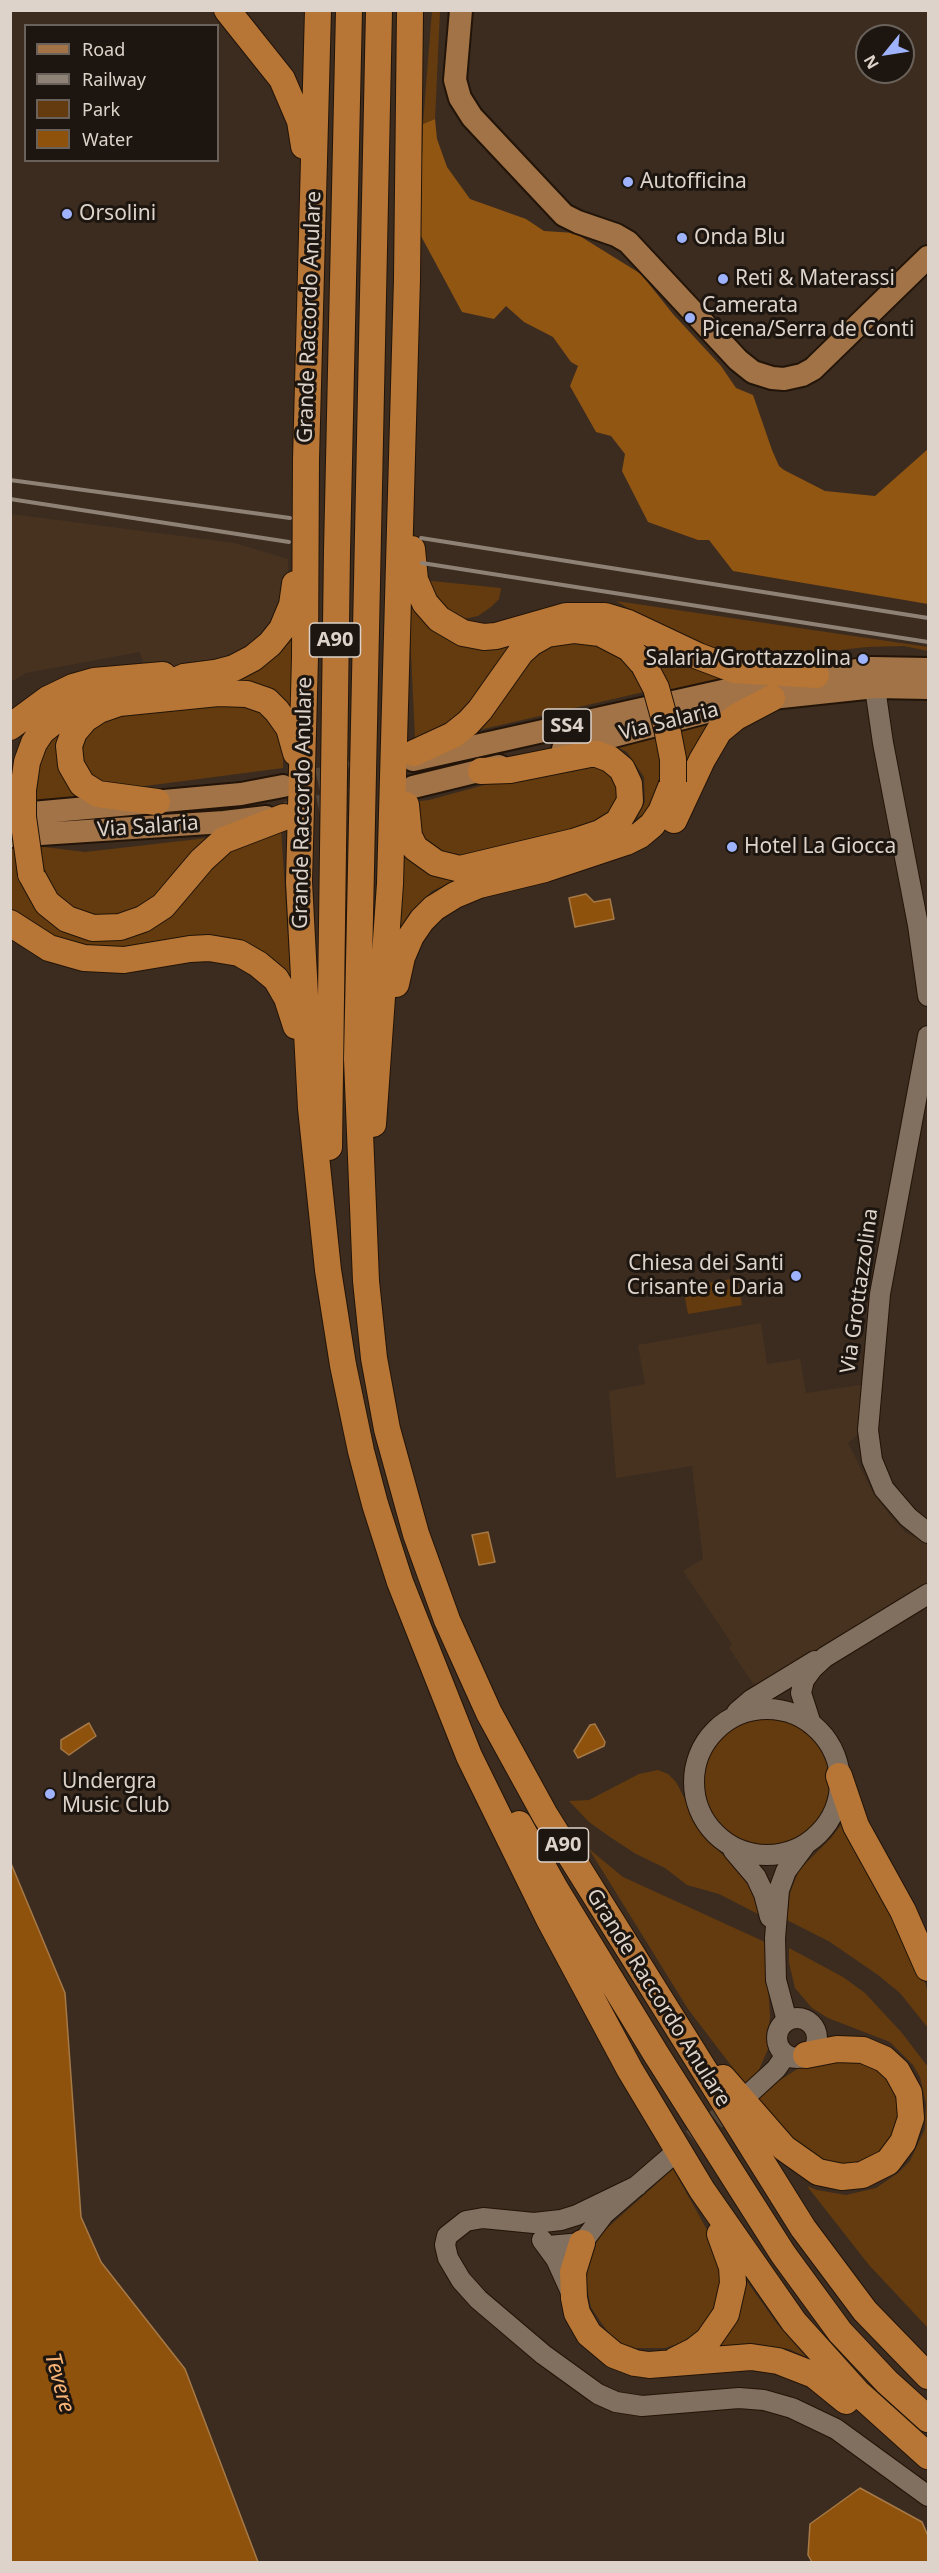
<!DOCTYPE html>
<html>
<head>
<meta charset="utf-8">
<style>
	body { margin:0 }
	#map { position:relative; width:939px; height:2573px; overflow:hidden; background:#3c2c1f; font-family:"Noto Sans",sans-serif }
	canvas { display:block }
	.frame { position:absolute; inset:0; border:12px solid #ddd3ca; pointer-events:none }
	.legend { position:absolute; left:24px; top:24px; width:195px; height:138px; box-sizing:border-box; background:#1d1610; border:2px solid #6a625a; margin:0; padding:8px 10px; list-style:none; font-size:18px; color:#ddd3ca }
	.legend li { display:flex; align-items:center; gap:12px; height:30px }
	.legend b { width:30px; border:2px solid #6a625a }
	.north { position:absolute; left:855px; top:24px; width:60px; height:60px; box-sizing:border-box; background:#1d1610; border:2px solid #6a625a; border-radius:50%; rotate:240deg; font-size:16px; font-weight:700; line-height:24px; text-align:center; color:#ddd3ca }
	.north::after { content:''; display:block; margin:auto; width:21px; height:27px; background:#9fb3fd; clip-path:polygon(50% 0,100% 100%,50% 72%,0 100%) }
</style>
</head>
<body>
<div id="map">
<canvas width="939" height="2573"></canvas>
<div class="frame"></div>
<ul class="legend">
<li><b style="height:8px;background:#a17347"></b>Road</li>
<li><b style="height:8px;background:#8e8176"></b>Railway</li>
<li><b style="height:16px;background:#643b0f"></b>Park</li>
<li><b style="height:16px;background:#8e520d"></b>Water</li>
</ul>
<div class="north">N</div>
</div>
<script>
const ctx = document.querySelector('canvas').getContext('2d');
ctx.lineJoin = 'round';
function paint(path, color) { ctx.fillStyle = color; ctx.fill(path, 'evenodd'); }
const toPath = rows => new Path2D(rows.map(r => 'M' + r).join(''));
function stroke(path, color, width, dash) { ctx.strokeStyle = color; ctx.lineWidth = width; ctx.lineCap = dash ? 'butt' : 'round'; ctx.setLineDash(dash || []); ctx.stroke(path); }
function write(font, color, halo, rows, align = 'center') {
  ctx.font = font + ' "Noto Sans",sans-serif'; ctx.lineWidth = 6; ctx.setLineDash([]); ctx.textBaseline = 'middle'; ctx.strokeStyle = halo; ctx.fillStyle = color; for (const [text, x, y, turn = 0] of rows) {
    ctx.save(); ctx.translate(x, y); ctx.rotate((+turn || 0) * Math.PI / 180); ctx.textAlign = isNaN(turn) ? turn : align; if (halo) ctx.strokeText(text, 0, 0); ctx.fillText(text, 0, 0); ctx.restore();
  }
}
const built = toPath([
	[11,514,235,543,288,559,288,582,271,633,220,662,172,668,144,665,140,652,26,673,11,682],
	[761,1323,767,1364,800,1359,806,1393,867,1384,862,1431,848,1443,872,1491,889,1514,905,1532,928,1544,928,1582,813,1655,754,1685,729,1648,732,1644,683,1571,703,1559,692,1466,616,1478,609,1391,645,1384,638,1345]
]);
const green = toPath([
	[432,11,440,11,435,119,423,124],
	[422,580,501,588,499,599,491,607,478,616,463,619,453,617],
	[408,591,415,605,514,639,473,708,429,736,415,738],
	[616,601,928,647,928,651,904,646,867,647,743,661,668,631],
	[297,618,293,717,246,681,234,680],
	[576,636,629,660,648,691,479,730,478,727,530,653],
	[635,637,739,675,667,693],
	[258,702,283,739,283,768,130,788,115,788,85,774,76,747,106,714],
	[731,714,684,777,675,727],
	[70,721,89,798,31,803,33,754],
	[660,731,661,790,645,813,637,818,645,802,644,777,627,752,609,743],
	[584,758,616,772,618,807,592,825,459,857,452,857,422,842,412,802,429,800],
	[281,828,291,985,264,956,74,949,11,911,10,843,17,843,22,870,105,933,221,850],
	[216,837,163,894,117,918,75,913,47,889,36,846,85,852],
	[402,843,476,871,432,891,412,913,396,940],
	[737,1278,742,1305,688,1314,683,1287],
	'702 1782a64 64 0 1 1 128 0a64 64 0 1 1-128 0Z',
	[658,1770,668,1774,676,1782,706,1840,738,1868,756,1891,760,1915,719,1894,687,1885,665,1868,636,1854,610,1837,589,1822,569,1801,589,1800,639,1774],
	[844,1821,922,1972,928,1993,928,2028,900,1993,878,1975,830,1942,787,1920,790,1893,799,1870,831,1838],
	[589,1849,623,1877,765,1942,770,2015,768,2049,757,2074,746,2085,688,2009],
	[789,1948,843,1977,865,1993,902,2033,928,2067,928,2328,869,2265,807,2186,817,2190,846,2195,876,2188,898,2173,910,2161,925,2129,926,2104,920,2077,913,2065,890,2042,828,2018,812,2008,795,1988,789,1963],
	[822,2059,874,2060,901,2096,894,2146,854,2168,812,2159,756,2100,777,2082,799,2068],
	[673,2169,715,2244,722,2270,720,2290,710,2317,702,2328,692,2336,680,2343,665,2348,636,2348,621,2343,609,2333,600,2321,591,2307,584,2275,594,2244,605,2230],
	[739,2270,777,2324,806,2357,789,2349,761,2345,743,2344,704,2351]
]);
const forest = toPath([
	[435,119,437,139,447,167,470,199,526,219,544,231,575,233,641,274,673,314,721,366,736,388,753,395,772,450,779,466,784,470,825,491,875,496,928,449,928,604,733,571,709,540,698,540,648,522,622,471,625,454,611,436,596,432,570,386,578,366,571,362,553,337,524,322,506,306,494,319,462,312,421,236,418,217,421,190,423,124]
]);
const water = toPath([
	[586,894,594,902,610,899,614,919,575,927,569,898,586,894],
	[488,1532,495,1562,479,1565,472,1535,488,1532],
	[89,1723,96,1736,69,1755,61,1749,61,1740,89,1723],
	[595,1724,605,1742,604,1746,578,1758,574,1751,590,1725,595,1724],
	[10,1861,65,1993,81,2217,101,2262,185,2369,258,2562,11,2562,10,1861],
	[860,2488,922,2522,928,2536,928,2562,812,2562,808,2555,810,2524,860,2488]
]);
const secondaryTunnel = toPath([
	[669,2158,740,2100]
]);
const primaryTunnel = toPath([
	[285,786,408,760],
	[286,813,409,787]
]);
const secondary = toPath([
	[873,674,883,743,918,925,928,996],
	[928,1036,880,1294,868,1430,872,1460,884,1489,908,1517,928,1533],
	'694 1782a73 73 0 1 1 146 0a73 73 0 1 1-146 0Z',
	[737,1712,751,1700,815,1661],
	[811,1724,801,1693,804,1680,812,1669,825,1657,928,1594],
	[733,1850,756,1877,764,1894,770,1917],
	'777 2038a20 20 0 1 1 40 0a20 20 0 1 1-40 0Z',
	[787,2021,776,1980,775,1938,779,1890,786,1871,806,1844],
	[752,2091,776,2069,786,2055],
	[637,2186,577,2215,561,2220,534,2223,483,2218,466,2221,447,2236,445,2245,448,2258,461,2280,478,2299,544,2355,598,2394,616,2402,642,2406,739,2398,764,2400,792,2408,836,2429,928,2496],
	[542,2240,556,2259,571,2292],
	[548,2246,582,2243,604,2214,669,2158]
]);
const primary = toPath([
	[461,10,455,80,460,98,472,117,564,215,578,222,616,235,628,242,738,360,753,372,772,378,784,379,802,375,813,369,928,257],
	[563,749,718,709,772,698,875,687,928,688],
	[413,760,745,686,872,668,928,669],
	[413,787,499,766],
	[10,815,241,794,283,786],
	[10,836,224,822,266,817]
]);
const highway = toPath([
	[227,10,282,79,300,121,304,146],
	[318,10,306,459,305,657,299,882,311,1108,328,1270,343,1365,361,1451,375,1504,400,1582,469,1756,549,1919,630,2070,702,2190,794,2322,858,2393,928,2456],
	[379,10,357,1059,366,1281,374,1358,387,1429,416,1534,447,1620,489,1713,545,1815,803,2228,865,2311,928,2376],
	[412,549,415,580,425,603,439,619,463,633,484,637,496,636,566,616,605,616,628,623,698,656,735,670,816,675],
	[146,686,170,683,184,677,215,673,234,668,253,658,270,644,282,629,292,605,295,584],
	[10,727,48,699,73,687,94,681,163,675],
	[414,753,453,735,468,723,480,710,521,652,531,643,547,634,575,630,600,633,629,648,644,665],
	[23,790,27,762,34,743,42,731,72,707,101,695],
	[157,802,98,794,82,784,71,765,69,746,74,732,85,719,99,710,119,703,218,693,247,694,267,701,277,711,289,728,296,753],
	[406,805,409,836,415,848,436,863,460,869,573,842,600,833,618,822,630,801,629,784,622,769,610,759,597,754,590,754,510,770,481,771],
	[674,820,702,760,719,731,736,717,772,698],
	[31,874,47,903,67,919,93,928,120,927,143,919,163,906,202,860,224,840,284,817],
	[10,923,49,948,84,958,124,960,190,949,209,948,239,953,258,964,276,979,287,998,296,1026],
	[396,984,402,957,411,936,422,920,434,908,455,895,479,885,545,869,626,842,640,835,652,825,661,812,673,782],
	[373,1124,390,884,407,279,410,10],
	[329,1147,337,551,349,10],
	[839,1776,856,1826,903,1911,928,1968],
	[519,1824,556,1890,656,2054,783,2254,840,2332,887,2382,928,2419],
	[723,2078,784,2148,818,2172,842,2177,862,2175,888,2162,903,2142,911,2118,909,2093,897,2071,884,2059,863,2050,837,2049,806,2055],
	[582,2243,573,2272,574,2298,577,2313,589,2334,614,2355,635,2363,649,2365,751,2357,778,2361,814,2375,846,2401],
	[676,2360,694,2351,708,2340,726,2314,733,2283,732,2267,720,2234]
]);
const rail = toPath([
	[10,480,290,518],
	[10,499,289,542],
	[421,538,928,618],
	[422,563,928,642]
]);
const highwayBridge = toPath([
	[644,665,656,688,667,728,673,759,673,782],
	[23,790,23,817,31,874]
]);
const markers = [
	[628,182,6,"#9fb3fd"],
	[67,214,6,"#9fb3fd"],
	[682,238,6,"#9fb3fd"],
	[723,279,6,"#9fb3fd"],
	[690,318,6,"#9fb3fd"],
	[863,659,6,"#9fb3fd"],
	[732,847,6,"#9fb3fd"],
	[796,1276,6,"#9fb3fd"],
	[50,1794,6,"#9fb3fd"]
];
const shields = [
	[335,640,51],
	[567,726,48],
	[563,1845,51]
];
const shieldNames = [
	["A90",335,640],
	["SS4",567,726],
	["A90",563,1845]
];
const poiNames = [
	["Autofficina",640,182],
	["Orsolini",79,214],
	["Onda Blu",694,238],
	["Reti & Materassi",735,279],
	["Camerata",702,306],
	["Picena/Serra de Conti",702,330],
	["Salaria/Grottazzolina",851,659,"right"],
	["Hotel La Giocca",744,847],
	["Chiesa dei Santi",784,1264,"right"],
	["Crisante e Daria",784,1288,"right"],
	["Undergra",62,1782],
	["Music Club",62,1806]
];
const streetNames = [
	["Grande Raccordo Anulare",310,317,-88],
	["Via Salaria",669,722,-14],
	["Grande Raccordo Anulare",303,803,-89],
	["Via Salaria",148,827,-4],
	["Via Grottazzolina",860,1291,-82],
	["Grande Raccordo Anulare",658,1998,58]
];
const waterNames = [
	["Tevere",59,2383,75]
];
paint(built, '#473220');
paint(green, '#643b0f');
paint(forest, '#925613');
paint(water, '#8e520d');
stroke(water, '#a67946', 1.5);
stroke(secondaryTunnel, '#544539', 20, [20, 10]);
stroke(primaryTunnel, '#544539', 22, [22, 11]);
stroke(secondary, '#221408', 22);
stroke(primary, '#221408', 26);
stroke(highway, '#221408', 28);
stroke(secondary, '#816f60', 20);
stroke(primary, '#a17347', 22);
stroke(highway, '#b77636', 26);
stroke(rail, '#8e8176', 4);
stroke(highwayBridge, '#221408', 28, []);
stroke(highwayBridge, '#b77636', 26);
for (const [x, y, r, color] of markers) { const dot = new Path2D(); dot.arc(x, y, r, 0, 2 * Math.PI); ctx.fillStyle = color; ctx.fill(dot); stroke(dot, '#1d1610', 2); }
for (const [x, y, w] of shields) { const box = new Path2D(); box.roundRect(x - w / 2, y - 17, w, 34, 4.5); ctx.fillStyle = '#1d1610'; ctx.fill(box); stroke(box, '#ddd3ca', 1.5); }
write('bold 20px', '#ddd3ca', null, shieldNames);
write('21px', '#ddd3ca', '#1d1610', poiNames, 'left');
write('21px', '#ddd3ca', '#1d1610', streetNames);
write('italic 22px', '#f8b376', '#1d1610', waterNames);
</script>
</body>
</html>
